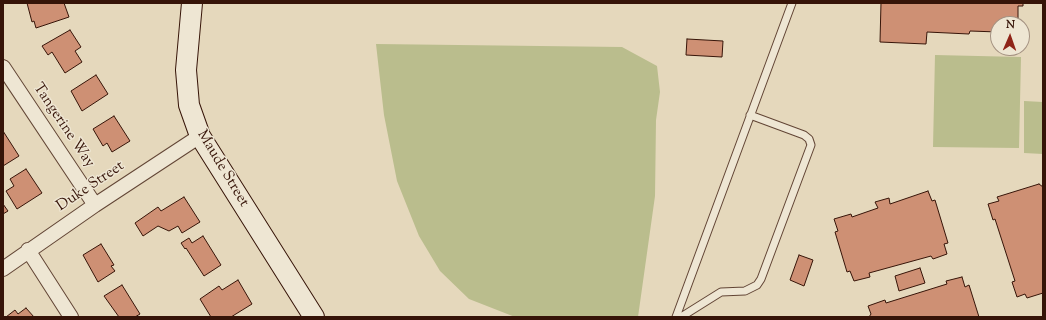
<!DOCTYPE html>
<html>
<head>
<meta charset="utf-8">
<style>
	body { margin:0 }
	#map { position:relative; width:1046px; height:320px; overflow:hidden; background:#e5d8bc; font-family:"Sorts Mill Goudy",serif }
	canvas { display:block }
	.frame { position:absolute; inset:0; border:4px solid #361408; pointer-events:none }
	.north { position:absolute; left:990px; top:16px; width:40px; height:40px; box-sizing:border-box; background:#eee6d3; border:1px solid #a49282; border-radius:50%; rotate:2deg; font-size:11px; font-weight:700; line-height:16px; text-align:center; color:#361408 }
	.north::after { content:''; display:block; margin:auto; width:14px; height:18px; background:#8f2418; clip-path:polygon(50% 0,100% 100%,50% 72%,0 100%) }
</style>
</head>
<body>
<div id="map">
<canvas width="1046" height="320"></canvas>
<div class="frame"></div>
<div class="north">N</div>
</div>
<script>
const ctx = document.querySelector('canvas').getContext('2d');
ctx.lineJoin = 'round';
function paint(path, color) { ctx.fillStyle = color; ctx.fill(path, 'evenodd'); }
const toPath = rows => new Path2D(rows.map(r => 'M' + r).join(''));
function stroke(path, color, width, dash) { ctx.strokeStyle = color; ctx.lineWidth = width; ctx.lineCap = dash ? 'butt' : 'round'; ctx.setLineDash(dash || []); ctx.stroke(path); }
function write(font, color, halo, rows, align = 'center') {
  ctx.font = font + ' "Sorts Mill Goudy",serif'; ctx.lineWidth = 3; ctx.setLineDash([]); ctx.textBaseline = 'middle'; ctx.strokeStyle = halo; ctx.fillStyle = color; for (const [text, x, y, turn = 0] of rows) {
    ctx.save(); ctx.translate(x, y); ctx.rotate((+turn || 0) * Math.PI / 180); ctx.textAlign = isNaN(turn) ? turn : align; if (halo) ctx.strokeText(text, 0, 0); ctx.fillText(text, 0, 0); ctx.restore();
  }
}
const green = toPath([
	[376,44,622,47,657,66,660,92,656,120,655,196,638,317,515,317,469,299,440,271,419,236,397,181,384,115],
	[935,55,1021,57,1019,148,933,147],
	[1024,101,1043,102,1043,154,1024,153]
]);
const building = toPath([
	[27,3,64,3,69,17,36,28,34,21,32,22,27,3],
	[881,3,1023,3,1023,6,1018,6,1018,24,998,24,998,32,970,31,969,34,927,32,926,44,880,42,881,3],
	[70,30,81,47,75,51,82,62,65,73,52,52,48,55,42,46,70,30],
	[687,39,723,41,722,57,686,55,687,39],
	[96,75,108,94,82,111,71,91,96,75],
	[114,116,130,141,112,152,107,143,103,146,93,129,114,116],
	[3,131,19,156,3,166,3,131],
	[26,169,42,193,17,209,6,191,14,186,10,179,26,169],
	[1039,184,1043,187,1043,293,1027,298,1025,294,1017,297,1012,282,1015,281,995,219,993,220,988,204,999,201,997,197,1039,184],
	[928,191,932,201,935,200,948,243,944,244,947,254,933,259,931,256,869,273,870,277,854,281,850,271,847,272,835,232,838,231,834,219,851,214,852,217,878,208,875,202,889,198,890,204,928,191],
	[184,197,200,222,182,233,178,226,169,231,158,226,143,236,135,223,158,207,161,211,184,197],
	[3,204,8,211,3,214,3,204],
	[203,236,221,265,204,276,186,248,185,249,181,243,189,238,192,243,203,236],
	[101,244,114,265,111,266,115,271,98,282,83,255,101,244],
	[799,255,813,260,804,286,790,280,799,255],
	[920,268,925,283,899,291,895,276,920,268],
	[962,277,965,287,969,285,979,317,869,317,871,314,868,306,885,300,886,303,947,284,946,281,962,277],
	[238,280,252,304,231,317,211,317,200,299,219,286,222,290,238,280],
	[122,285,140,314,135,317,119,317,104,296,122,285],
	[26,308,34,317,6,317,15,310,18,314,26,308]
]);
const lane = toPath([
	[676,317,792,3],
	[681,317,721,292,745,291,757,285,761,279,811,145,809,139,804,135,750,115]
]);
const street = toPath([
	[3,67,95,205],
	[28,250,71,317],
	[3,269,95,205,200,136]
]);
const secondary = toPath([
	[192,3,186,70,189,105,200,136,314,317]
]);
const streetNames = [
	["Tangerine Way",63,126,56],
	["Maude Street",222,169,59],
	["Duke Street",91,187,-34]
];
paint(green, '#babd8d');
paint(building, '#ce9074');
stroke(building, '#361408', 1);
stroke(lane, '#624535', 9);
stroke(street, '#624535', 16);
stroke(secondary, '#361408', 22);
stroke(lane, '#eee6d3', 7);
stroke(street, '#eee6d3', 14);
stroke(secondary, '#eee6d3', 20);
write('15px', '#361408', '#eee6d3', streetNames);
</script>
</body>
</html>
